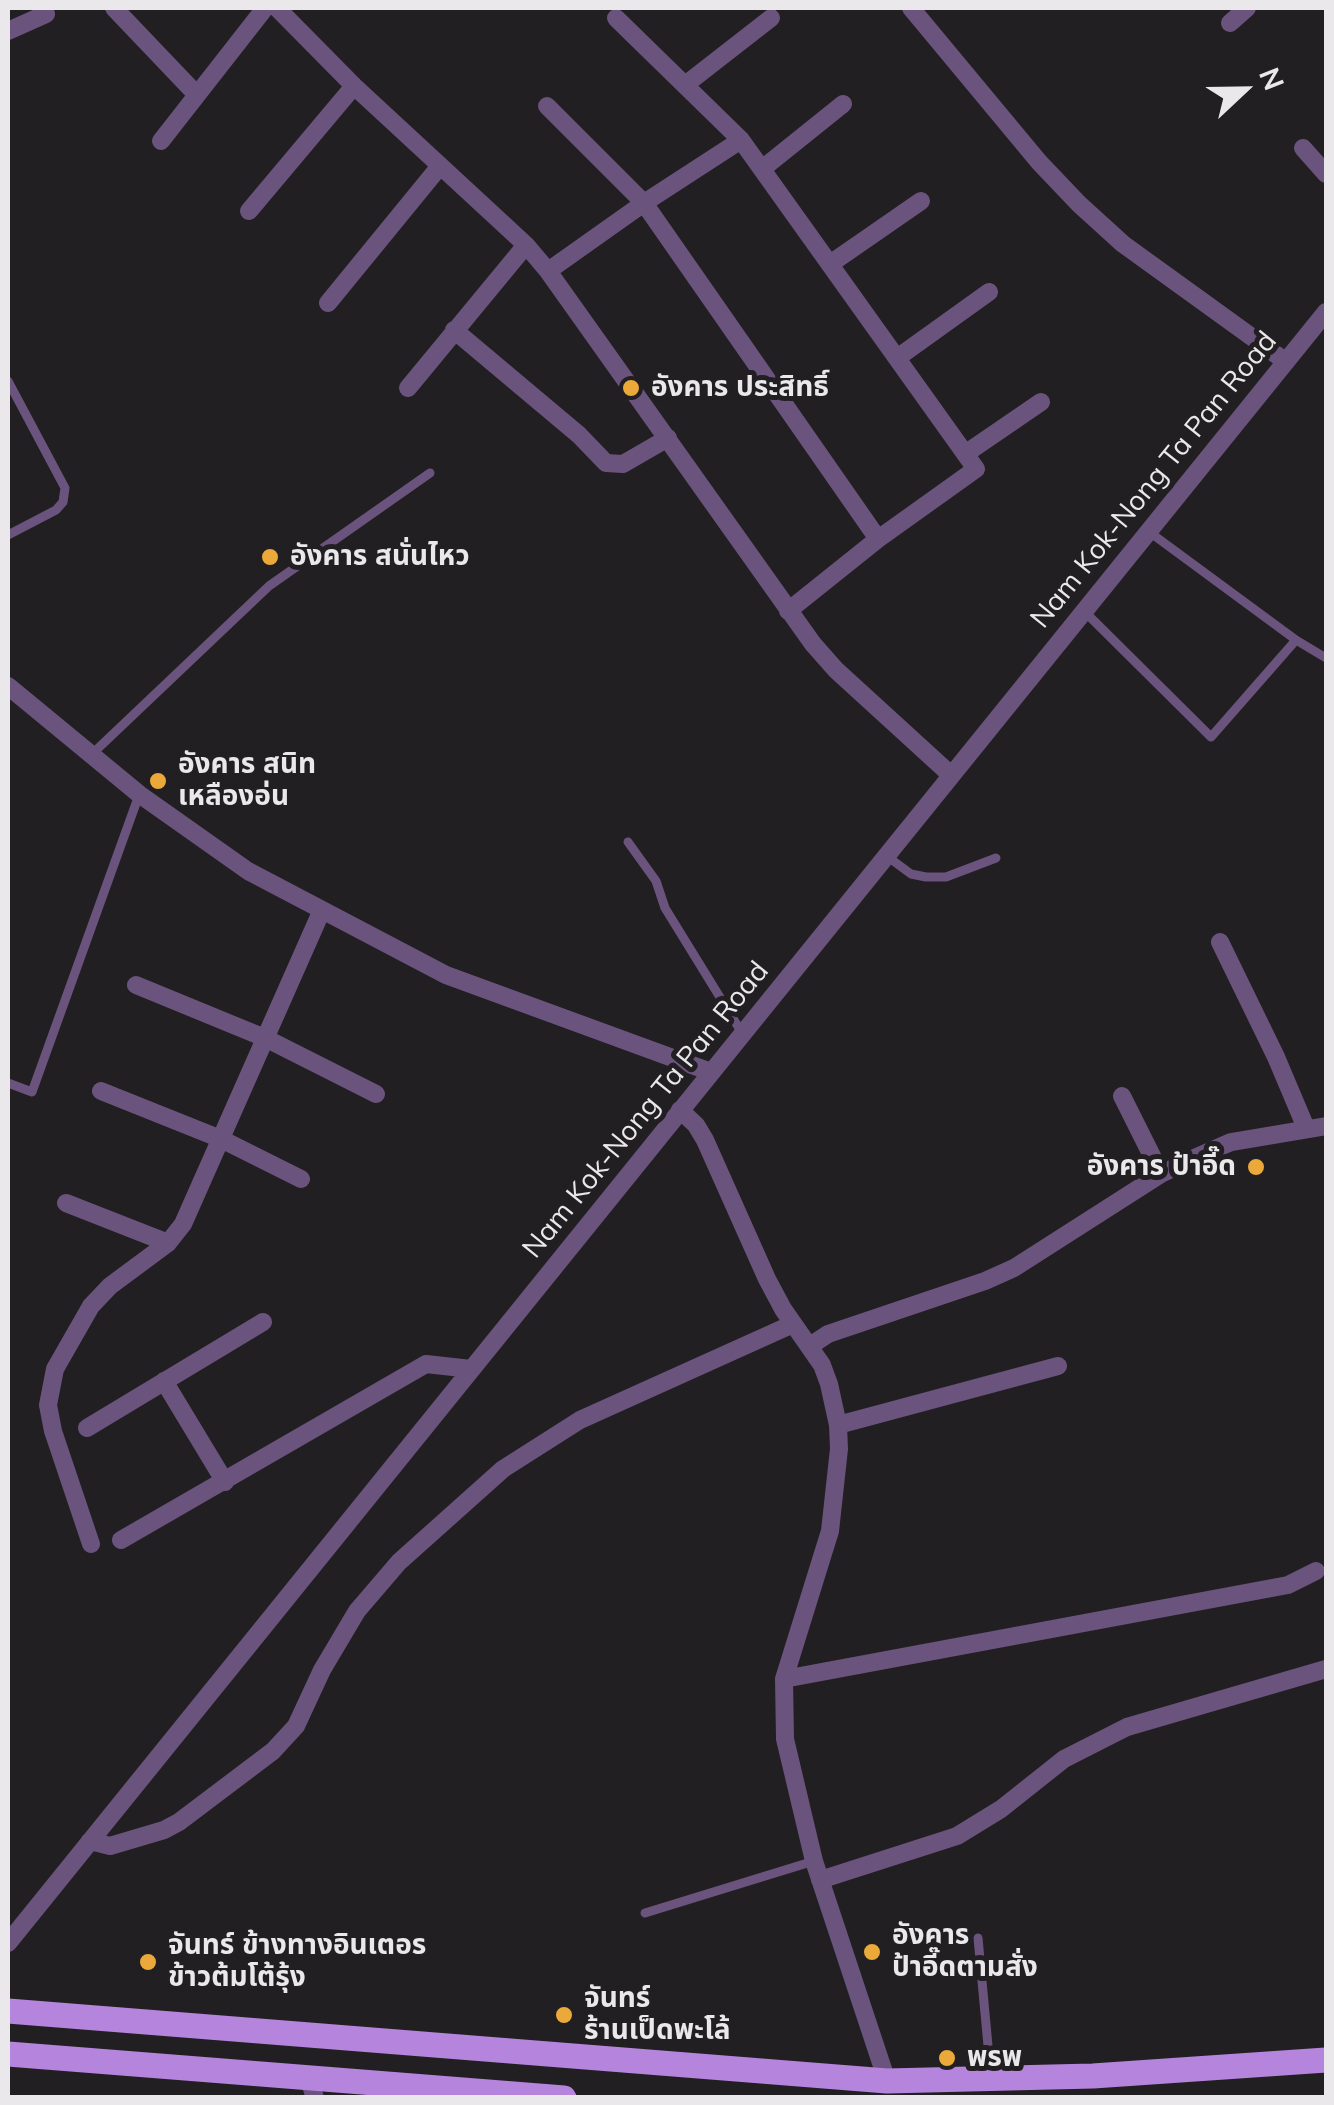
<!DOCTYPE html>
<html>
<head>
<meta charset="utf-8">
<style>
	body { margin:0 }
	#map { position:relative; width:1334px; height:2105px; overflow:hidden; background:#211f21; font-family:Mulish,sans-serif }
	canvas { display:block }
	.frame { position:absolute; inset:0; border:10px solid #eae8ea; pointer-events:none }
	.north { position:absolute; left:1194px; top:40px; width:100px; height:100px; -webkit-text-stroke:8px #211f21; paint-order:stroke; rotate:68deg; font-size:28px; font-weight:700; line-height:40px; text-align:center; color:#eae8ea }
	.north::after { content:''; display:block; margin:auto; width:35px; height:45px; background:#eae8ea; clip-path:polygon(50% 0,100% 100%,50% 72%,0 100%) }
</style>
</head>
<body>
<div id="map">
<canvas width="1334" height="2105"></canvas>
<div class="frame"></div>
<div class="north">N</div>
</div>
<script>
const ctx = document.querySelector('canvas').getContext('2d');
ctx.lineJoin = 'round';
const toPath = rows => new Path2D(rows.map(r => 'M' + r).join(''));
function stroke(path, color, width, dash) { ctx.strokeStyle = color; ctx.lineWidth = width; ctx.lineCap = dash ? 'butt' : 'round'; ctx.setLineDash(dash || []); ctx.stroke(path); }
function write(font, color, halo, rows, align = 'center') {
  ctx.font = font + ' Mulish,"Noto Sans Thai",sans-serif'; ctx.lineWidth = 10; ctx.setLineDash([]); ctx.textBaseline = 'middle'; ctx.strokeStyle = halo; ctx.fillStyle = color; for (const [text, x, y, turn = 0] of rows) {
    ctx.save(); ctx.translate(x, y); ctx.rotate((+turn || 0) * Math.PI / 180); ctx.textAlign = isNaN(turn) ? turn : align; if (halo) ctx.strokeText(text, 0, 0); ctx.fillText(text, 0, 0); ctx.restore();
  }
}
const lane = toPath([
	[8,381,65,488,63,502,56,510,8,535],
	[1148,531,1296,640,1326,658],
	[1084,611,1211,737,1296,640],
	[91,755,269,586,430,473],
	[628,842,656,881,665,908,742,1033],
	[888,857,911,874,926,877,946,877,996,858],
	[8,1083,32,1092,139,795],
	[645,1913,814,1861],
	[978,1938,991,2078]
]);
const street = toPath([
	[114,8,197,95],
	[277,8,354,86,526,245,548,271,813,644,836,670,951,775],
	[911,8,1039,162,1079,204,1123,244,1285,361],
	[616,18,741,140,976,469,878,539,788,611],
	[1230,23,1247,8],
	[8,31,46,14],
	[685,85,771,18],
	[547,106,644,203,878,539],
	[161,141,265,8],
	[1303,148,1326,174],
	[762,169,843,104],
	[249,211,354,86],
	[830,264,921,201],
	[548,271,644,203,741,140],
	[328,303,440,166],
	[454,330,579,435,606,463,623,464,668,438],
	[897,358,989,292],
	[408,388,526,245],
	[965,454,1041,402],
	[8,686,139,794,248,871,446,975,711,1072],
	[1220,942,1276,1057,1306,1128],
	[136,985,265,1038,376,1094],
	[101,1091,221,1139,301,1179],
	[1122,1096,1161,1174],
	[680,1110,696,1125,705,1140,767,1279,783,1309,822,1365,829,1384,838,1425,839,1449,830,1531,784,1679,785,1739,814,1861,887,2081],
	[66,1203,168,1243],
	[810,1346,828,1334,985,1281,1014,1268,1161,1174,1190,1160,1231,1142,1326,1126],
	[164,1381,225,1482],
	[838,1425,1058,1366],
	[87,1428,263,1322],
	[121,1540,426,1364,471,1369],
	[91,1544,53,1431,48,1405,55,1369,91,1306,110,1286,168,1243,183,1224,322,910],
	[784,1679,1288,1585,1316,1571],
	[90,1841,110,1846,164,1830,179,1822,273,1751,296,1726,322,1670,357,1611,399,1562,503,1469,580,1420,793,1324],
	[820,1880,957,1836,1001,1809,1064,1759,1127,1727,1326,1669],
	[8,1943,1326,312],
	[308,2076,315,2098]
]);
const primary = toPath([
	[8,2011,887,2081,1093,2076,1326,2060],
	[8,2054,564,2098]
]);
const markers = [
	[631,388,10,"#eba93a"],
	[270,557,10,"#eba93a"],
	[158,781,10,"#eba93a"],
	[1256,1167,10,"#eba93a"],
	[872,1952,10,"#eba93a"],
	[148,1962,10,"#eba93a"],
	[564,2015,10,"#eba93a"],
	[947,2058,10,"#eba93a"]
];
const poiNames = [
	["อังคาร ประสิทธิ์",651,388],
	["อังคาร สนั่นไหว",290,557],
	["อังคาร สนิท",178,765],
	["เหลืองอ่น",178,797],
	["อังคาร ป้าอี๊ด",1236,1167,"right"],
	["อังคาร",892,1936],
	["ป้าอี๊ดตามสั่ง",892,1968],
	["จันทร์ ข้างทางอินเตอร",168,1946],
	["ข้าวต้มโต้รุ้ง",168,1978],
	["จันทร์",584,1999],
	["ร้านเป็ดพะโล้",584,2031],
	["พรพ",967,2058]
];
const streetNames = [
	["Nam Kok-Nong Ta Pan Road",1154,480,-51],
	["Nam Kok-Nong Ta Pan Road",646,1110,-51]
];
stroke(lane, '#6a537d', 9);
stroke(street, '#6a537d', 18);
stroke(primary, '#b585dd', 25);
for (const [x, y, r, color] of markers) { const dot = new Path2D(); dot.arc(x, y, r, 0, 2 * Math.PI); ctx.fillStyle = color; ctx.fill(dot); stroke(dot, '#211f21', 4); }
write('bold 28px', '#eae8ea', '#211f21', poiNames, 'left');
write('28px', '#eae8ea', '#211f21', streetNames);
</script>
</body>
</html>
